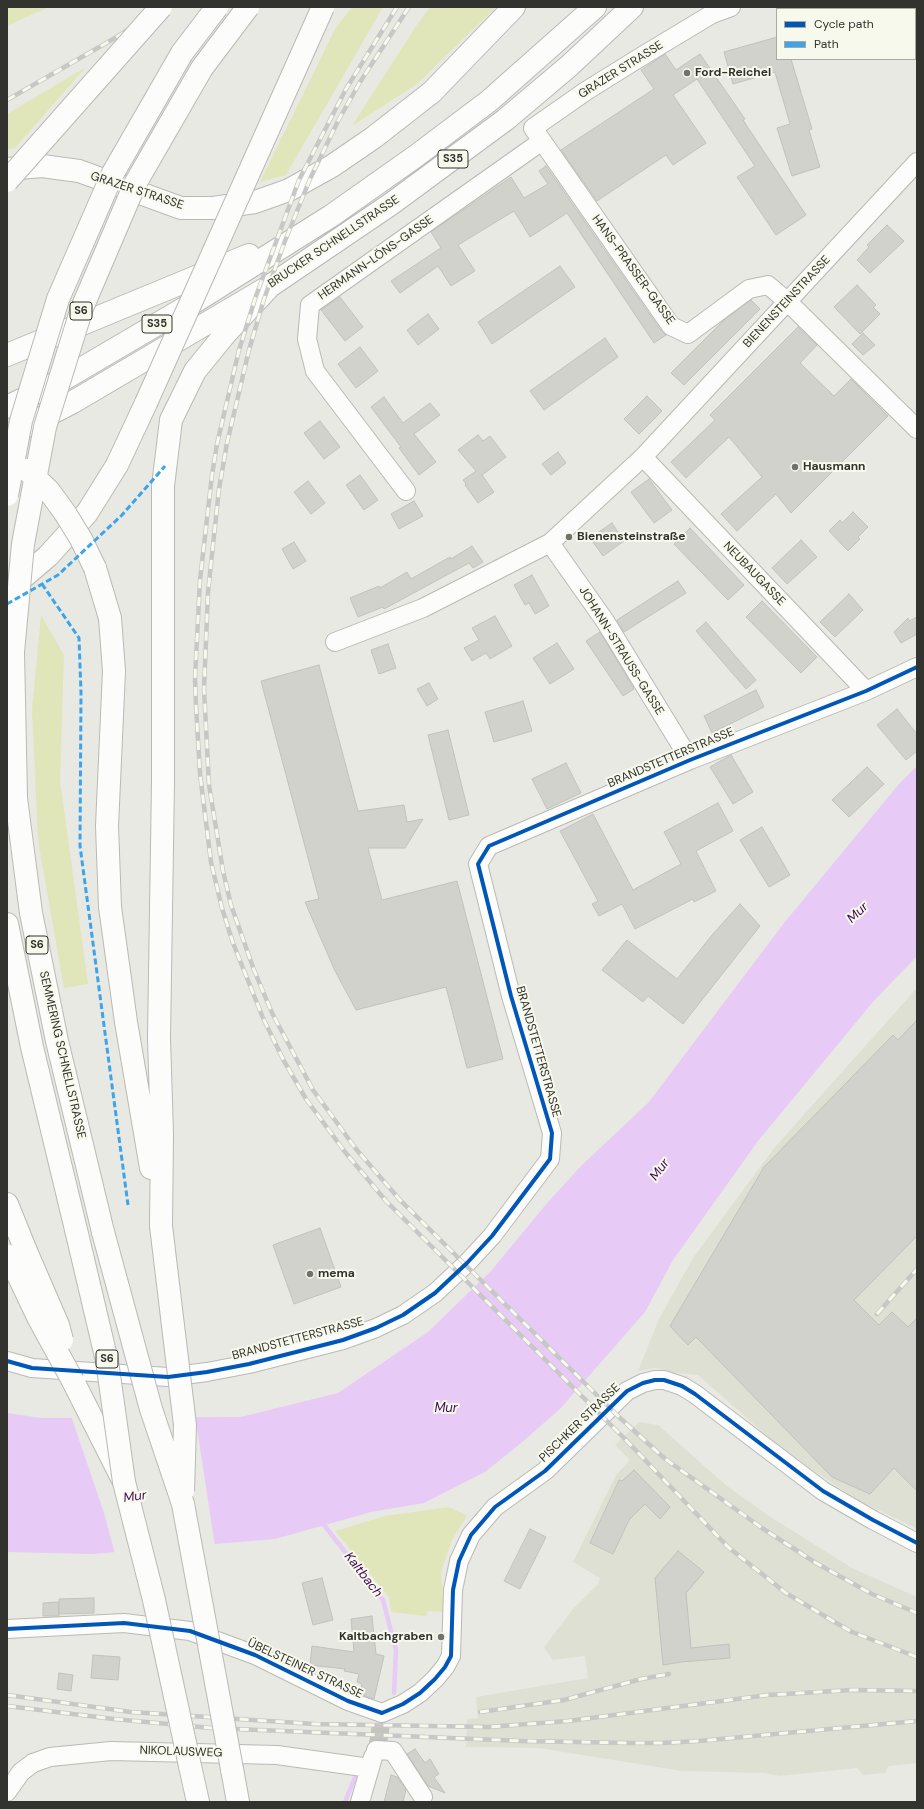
<!DOCTYPE html>
<html>
<head>
<meta charset="utf-8">
<style>
	body { margin:0 }
	#map { position:relative; width:924px; height:1809px; overflow:hidden; background:#e8e9e3; font-family:"DM Sans",sans-serif }
	canvas { display:block }
	.frame { position:absolute; inset:0; border:8px solid #32322e; pointer-events:none }
	.legend { position:absolute; left:776px; top:8px; width:140px; height:52px; box-sizing:border-box; background:#f8f9ed; border:1px solid #a9a9a1; margin:0; padding:5px 7px; list-style:none; font-size:12px; color:#32322e }
	.legend li { display:flex; align-items:center; gap:8px; height:20px }
	.legend b { width:20px; border:1px solid #a9a9a1 }
</style>
</head>
<body>
<div id="map">
<canvas width="924" height="1809"></canvas>
<div class="frame"></div>
<ul class="legend">
<li><b style="height:5px;background:#0057b8"></b>Cycle path</li>
<li><b style="height:5px;background:#3ea3eb"></b>Path</li>
</ul>
</div>
<script>
const ctx = document.querySelector('canvas').getContext('2d');
ctx.lineJoin = 'round';
function paint(path, color) { ctx.fillStyle = color; ctx.fill(path, 'evenodd'); }
const toPath = rows => new Path2D(rows.map(r => 'M' + r).join(''));
function stroke(path, color, width, dash) { ctx.strokeStyle = color; ctx.lineWidth = width; ctx.lineCap = dash ? 'butt' : 'round'; ctx.setLineDash(dash || []); ctx.stroke(path); }
function write(font, color, halo, rows, align = 'center') {
  ctx.font = font + ' "DM Sans",sans-serif'; ctx.lineWidth = 4; ctx.setLineDash([]); ctx.textBaseline = 'middle'; ctx.strokeStyle = halo; ctx.fillStyle = color; for (const [text, x, y, turn = 0] of rows) {
    ctx.save(); ctx.translate(x, y); ctx.rotate((+turn || 0) * Math.PI / 180); ctx.textAlign = isNaN(turn) ? turn : align; if (halo) ctx.strokeText(text, 0, 0); ctx.fillText(text, 0, 0); ctx.restore();
  }
}
const built = toPath([
	[917,988,917,1529,858,1500,783,1450,698,1375,670,1372,656,1368,638,1371,659,1319,693,1258,775,1147],
	[639,1422,658,1425,727,1486,769,1516,852,1568,917,1597,917,1763,889,1766,885,1773,863,1775,857,1768,779,1776,765,1773,682,1771,539,1748,466,1747,467,1719,478,1718,476,1697,588,1678,585,1656,553,1660,544,1647,574,1608,598,1584,600,1578,573,1562,616,1475,630,1460,615,1445]
]);
const green = toPath([
	[7,7,49,7,7,26],
	[352,7,383,7,286,175,260,182,335,29],
	[430,7,496,7,417,84,352,126,416,26],
	[86,67,15,148,7,149,7,114],
	[41,615,64,655,60,780,88,984,64,988,38,841,32,710],
	[449,1507,467,1516,452,1540,441,1572,444,1612,428,1611,426,1616,391,1612,389,1597,335,1531,385,1516]
]);
const water = toPath([
	[917,766,917,956,872,1003,758,1141,673,1260,645,1312,560,1409,521,1443,485,1472,424,1503,371,1512,275,1539,92,1554,7,1552,7,1413,41,1418,241,1417,338,1393,428,1332,491,1271,548,1202,581,1166,649,1102,784,923,899,784]
]);
const pier = toPath([
	[195,1415,215,1546,115,1554,104,1513,71,1416]
]);
const stream = toPath([
	[320,1520,383,1600,396,1650,394,1693],
	[345,1802,355,1777]
]);
const building = toPath([
	[777,37,777,59,791,59,812,129,809,130,820,167,792,176,777,128,790,124,775,72,733,84,724,52,777,37],
	[665,54,676,70,700,54,745,119,743,120,806,215,776,235,737,177,755,166,697,79,673,95,706,143,673,165,666,155,597,201,561,150,654,89,641,70,665,54],
	[546,166,662,332,666,335,654,343,567,213,530,237,514,211,458,245,475,271,451,286,438,266,400,293,391,281,441,248,431,232,511,177,524,198,548,184,539,171,546,166],
	[887,225,904,241,870,273,857,260,869,247,867,245,887,225],
	[560,266,575,287,492,344,478,322,560,266],
	[857,285,876,305,873,307,880,314,860,334,834,307,857,285],
	[340,297,363,327,345,341,321,310,340,297],
	[751,300,760,309,684,385,671,373,724,320,751,300],
	[428,314,439,329,418,345,407,330,428,314],
	[798,327,817,345,800,363,834,396,851,379,888,416,791,513,776,494,737,531,721,514,762,477,729,437,686,478,671,462,715,420,710,415,798,327],
	[863,333,875,345,863,355,852,344,863,333],
	[605,338,618,357,544,410,530,391,605,338],
	[360,347,378,371,356,388,338,364,360,347],
	[647,396,662,411,639,434,624,419,647,396],
	[384,397,403,423,430,403,440,415,414,434,436,462,419,475,399,448,401,447,371,407,384,397],
	[320,421,340,447,324,459,304,433,320,421],
	[478,435,483,441,490,436,506,457,482,475,494,492,478,503,465,485,466,484,463,480,476,471,458,450,478,435],
	[558,452,566,463,551,475,542,464,558,452],
	[360,475,378,500,364,510,346,485,360,475],
	[649,479,672,510,654,523,631,492,649,479],
	[308,481,325,503,311,514,294,492,308,481],
	[414,501,423,516,399,529,391,514,414,501],
	[853,512,868,527,858,537,860,539,848,551,829,531,840,520,842,523,853,512],
	[612,523,624,541,603,556,590,538,612,523],
	[690,528,744,585,728,600,674,544,690,528],
	[801,540,817,557,787,584,772,568,801,540],
	[294,542,306,561,293,569,282,549,294,542],
	[472,546,483,562,473,568,469,563,384,609,383,607,358,617,350,598,379,586,380,588,407,572,411,579,450,557,451,559,472,546],
	[532,575,549,606,535,614,529,603,525,605,514,585,532,575],
	[678,581,686,593,624,632,617,620,678,581],
	[849,594,863,610,835,637,820,622,849,594],
	[762,601,817,657,801,673,746,617,762,601],
	[495,616,512,646,490,659,486,653,472,661,464,648,479,640,472,628,495,616],
	[917,617,917,634,901,643,894,632,908,618,909,621,917,617],
	[706,622,756,680,746,689,696,631,706,622],
	[600,632,634,689,623,696,586,641,600,632],
	[557,643,574,669,550,684,533,658,557,643],
	[388,644,396,668,379,674,371,650,388,644],
	[319,665,358,811,404,805,407,822,423,819,405,848,368,848,382,900,457,881,503,1059,467,1068,446,987,356,1010,335,971,305,902,319,899,261,681,319,665],
	[429,683,438,699,427,706,417,689,429,683],
	[756,690,764,707,712,733,704,716,756,690],
	[523,701,532,731,494,742,485,712,523,701],
	[897,709,917,734,917,751,906,760,877,725,897,709],
	[448,730,469,815,449,820,428,735,448,730],
	[731,755,753,792,733,804,710,767,731,755],
	[566,763,581,793,547,809,532,779,566,763],
	[867,767,884,784,849,817,832,800,867,767],
	[718,803,733,831,696,851,716,891,694,902,693,899,635,929,622,904,599,916,592,904,598,901,560,831,593,814,633,890,681,864,664,832,718,803],
	[762,827,790,875,769,887,740,840,762,827],
	[740,904,760,926,683,1024,648,996,643,1002,602,970,627,940,677,979,712,935,740,904],
	[917,1020,917,1236,854,1300,879,1325,892,1312,908,1327,917,1318,917,1491,894,1468,870,1494,832,1477,696,1337,688,1345,670,1326,764,1167,893,1035,898,1040,917,1020],
	[320,1228,341,1287,294,1304,273,1245,320,1228],
	[634,1470,670,1507,660,1519,645,1504,629,1520,613,1554,590,1543,619,1480,622,1481,634,1470],
	[530,1529,546,1537,520,1589,504,1581,530,1529],
	[678,1551,704,1572,686,1593,691,1648,729,1644,730,1658,681,1662,663,1665,655,1578,678,1551],
	[322,1578,333,1620,313,1625,302,1583,322,1578],
	[94,1598,94,1613,59,1614,59,1599,94,1598],
	[58,1602,59,1616,43,1616,43,1603,58,1602],
	[372,1616,376,1654,384,1656,374,1699,360,1694,362,1684,357,1682,359,1674,344,1671,345,1669,310,1665,312,1646,354,1652,351,1619,372,1616],
	[93,1655,120,1657,118,1680,91,1678,93,1655],
	[59,1673,73,1675,71,1691,57,1689,59,1673],
	[415,1749,425,1763,430,1759,439,1774,434,1777,445,1793,428,1786,407,1754,415,1749],
	[391,1775,397,1777,406,1789,403,1802,384,1802,391,1775]
]);
const minorTunnel = toPath([
	[378,1744,382,1717]
]);
const minor = toPath([
	[731,7,712,14,639,58,586,91,533,128,671,326,688,334,749,289,768,285,788,302,917,429],
	[643,457,866,691],
	[406,491,315,371,307,339,310,305,542,141],
	[550,543,605,621,690,760],
	[335,642,423,608,550,543,643,457,917,162],
	[7,1361,32,1368,168,1377,207,1372,249,1364,343,1340,376,1328,403,1315,435,1293,467,1263,492,1236,550,1159,552,1133,511,996,478,864,489,846,690,760,866,691,917,667],
	[7,1629,124,1623,190,1631,255,1655,348,1701,382,1713],
	[382,1713,403,1704,420,1693,435,1679,445,1667,451,1656,453,1590,459,1561,471,1535,495,1507,545,1471,627,1391,643,1383,655,1380,664,1380,682,1386,695,1394,823,1491,873,1520,917,1543],
	[376,1750,393,1751,423,1797],
	[7,1792,21,1772,33,1763,50,1757,111,1751,277,1755,370,1768],
	[360,1802,373,1757]
]);
const tertiary = toPath([
	[7,169,42,166,79,171,181,208,213,208,255,202,289,190,332,166,373,138,432,92,514,7]
]);
const motorway = toPath([
	[7,355,249,255],
	[7,407,64,379,188,306,331,216,416,156,489,101,595,7],
	[7,436,73,402,270,286,391,204,505,120,569,66,632,7],
	[95,568,110,618,114,671,107,826,110,907,126,1022,151,1168],
	[7,591,48,556,87,513,117,465,146,403],
	[13,652,16,798,31,913,57,1041,103,1232],
	[7,924,32,1047,78,1238],
	[7,1204,26,1251],
	[161,1226,162,1134,159,1038,163,782,163,486,171,420,195,371,226,333,270,286],
	[73,1381,122,1478],
	[190,1766,198,1802],
	[232,1769,238,1802]
]);
const rail = toPath([
	[397,7,346,89,299,180,256,296,239,350,217,444,212,475,200,580,195,678,196,706,200,774,211,862,222,908,233,943,263,1018,284,1061,306,1099,345,1152,386,1201,625,1439,728,1547,786,1593,838,1624,852,1632,917,1657],
	[409,7,360,82,338,121,310,179,285,241,264,299,249,350,227,443,219,489,208,592,204,689,209,785,223,871,231,905,254,970,272,1013,313,1090,356,1149,400,1200,619,1417,664,1458,762,1528,816,1563,872,1594,917,1613],
	[7,100,115,38,164,7],
	[877,1314,917,1269],
	[7,1695,131,1712,314,1724,489,1727,568,1721,768,1695,852,1690,917,1691],
	[7,1706,114,1719,211,1728,522,1741,630,1743,661,1743,699,1741,917,1721],
	[480,1712,564,1700,641,1679,669,1674]
]);
const motorwayBridge = toPath([
	[7,181,161,7],
	[146,403,323,7],
	[27,470,49,491,65,513,81,539,95,568],
	[7,495,21,421,58,299,113,173,182,53,217,7],
	[13,652,23,544,45,427,82,308,135,184,202,68,248,7],
	[161,1226,185,1425,183,1491],
	[103,1232,151,1409,183,1504,232,1769],
	[78,1238,107,1361,124,1482,154,1600,190,1766],
	[26,1251,58,1325,62,1340],
	[9,1256,39,1319,73,1381]
]);
const quiet = toPath([
	[42,584,79,638,81,693,80,846,128,1205],
	[7,604,58,575,122,515,165,466]
]);
const cycleway = toPath([
	[7,1361,32,1368,168,1377,207,1372,249,1364,343,1340,376,1328,403,1315,435,1293,467,1263,492,1236,550,1159,552,1133,511,996,478,864,489,846,690,760,866,691,917,667],
	[7,1629,124,1623,190,1631,255,1655,348,1701,382,1713,403,1704,420,1693,435,1679,445,1667,451,1656,453,1590,459,1561,471,1535,495,1507,545,1471,627,1391,643,1383,655,1380,664,1380,682,1386,695,1394,823,1491,873,1520,917,1543]
]);
const markers = [
	[687,73,4,"#72726d"],
	[795,467,4,"#72726d"],
	[569,537,4,"#72726d"],
	[310,1274,4,"#72726d"],
	[441,1637,4,"#72726d"]
];
const shields = [
	[453,159,30],
	[81,311,22],
	[157,324,30],
	[37,945,22],
	[107,1359,22]
];
const shieldNames = [
	["S35",453,159],
	["S6",81,311],
	["S35",157,324],
	["S6",37,945],
	["S6",107,1359]
];
const streetNames = [
	["GRAZER STRASSE",621,70,-32],
	["GRAZER STRASSE",137,191,18],
	["BRUCKER SCHNELLSTRASSE",334,242,-34],
	["HERMANN-LÖNS-GASSE",376,258,-35],
	["HANS-PRASSER-GASSE",633,270,54],
	["BIENENSTEINSTRASSE",787,302,-47],
	["NEUBAUGASSE",754,574,46],
	["JOHANN-STRAUSS-GASSE",621,651,58],
	["BRANDSTETTERSTRASSE",671,758,-23],
	["BRANDSTETTERSTRASSE",538,1052,74],
	["SEMMERING SCHNELLSTRASSE",62,1055,77],
	["BRANDSTETTERSTRASSE",298,1339,-15],
	["PISCHKER STRASSE",580,1423,-44],
	["ÜBELSTEINER STRASSE",305,1669,25],
	["NIKOLAUSWEG",181,1752,2]
];
const poiNames = [
	["Ford-Reichel",695,73],
	["Hausmann",803,467],
	["Bienensteinstraße",577,537],
	["mema",318,1274],
	["Kaltbachgraben",433,1637,"right"]
];
const waterNames = [
	["Mur",858,913,-43],
	["Mur",660,1170,-53],
	["Mur",446,1409],
	["Mur",135,1497,-8],
	["Kaltbach",363,1575,52]
];
paint(built, '#dee0d3');
paint(green, '#e1e6ba');
paint(water, '#e7caf6');
paint(pier, '#e8e9e3');
stroke(stream, '#e7caf6', 4.5);
paint(building, '#d2d2cd');
stroke(building, '#c1c2bd', 1);
stroke(minorTunnel, '#c4c4bf', 18, [18, 9]);
stroke(minor, '#b9bab5', 20);
stroke(tertiary, '#b9bab5', 24);
stroke(motorway, '#b9bab5', 24);
stroke(minor, '#fcfcfb', 18);
stroke(tertiary, '#fcfcfb', 22);
stroke(motorway, '#fcfcfb', 22);
stroke(rail, '#c7c7c5', 4.5);
stroke(rail, '#f8f9ed', 3, [9]);
stroke(motorwayBridge, '#b9bab5', 24, []);
stroke(motorwayBridge, '#fcfcfb', 22);
stroke(quiet, '#3ea3eb', 3, [6, 3]);
stroke(cycleway, '#0057b8', 4);
for (const [x, y, r, color] of markers) { const dot = new Path2D(); dot.arc(x, y, r, 0, 2 * Math.PI); ctx.fillStyle = color; ctx.fill(dot); stroke(dot, '#f8f9ed', 1.5); }
for (const [x, y, w] of shields) { const box = new Path2D(); box.roundRect(x - w / 2, y - 9, w, 18, 3); ctx.fillStyle = '#f8f9ed'; ctx.fill(box); stroke(box, '#32322e', 1); }
write('bold 11px', '#32322e', null, shieldNames);
write('12px', '#32322e', '#f8f9ed', streetNames);
write('bold 12px', '#32322e', '#f8f9ed', poiNames, 'left');
write('italic 13px', '#410a58', '#f8f9ed', waterNames);
</script>
</body>
</html>
